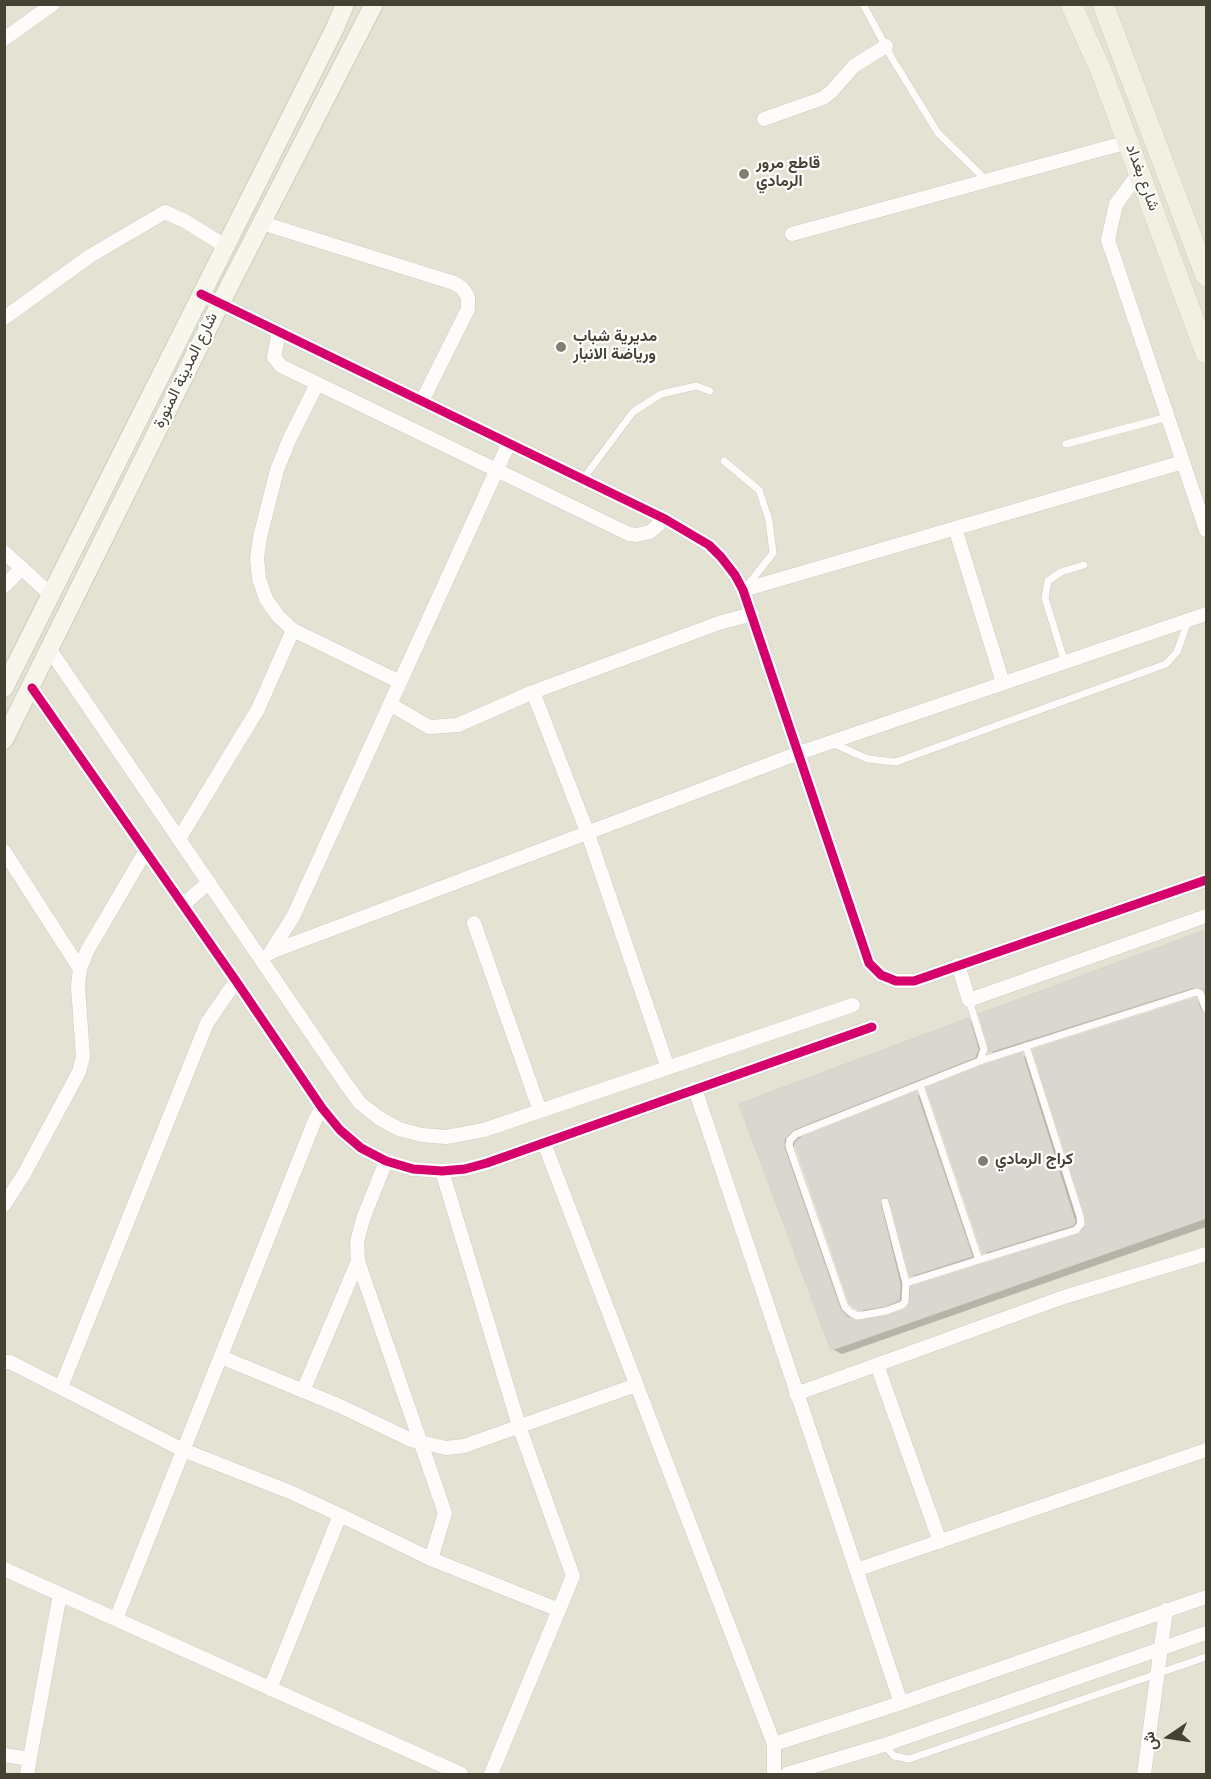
<!DOCTYPE html>
<html>
<head>
<meta charset="utf-8">
<style>
	body { margin:0 }
	#map { position:relative; width:1211px; height:1779px; overflow:hidden; background:#f0eee6; font-family:Overpass,Vazirmatn,sans-serif }
	canvas { display:block }
	.frame { position:absolute; inset:0; border:6px solid #454233; pointer-events:none }
	.north { position:absolute; left:1139px; top:1707px; width:60px; height:60px; -webkit-text-stroke:4px #fff; paint-order:stroke; rotate:257deg; font-size:16px; font-weight:700; line-height:24px; text-align:center; color:#454233 }
	.north::after { content:''; display:block; margin:auto; width:21px; height:27px; background:#454233; clip-path:polygon(50% 0,100% 100%,50% 72%,0 100%) }
</style>
</head>
<body>
<div id="map">
<canvas width="1211" height="1779"></canvas>
<div class="frame"></div>
<div class="north">ش</div>
</div>
<script>
const ctx = document.querySelector('canvas').getContext('2d');
ctx.lineJoin = 'round';
function paint(path, color) { ctx.fillStyle = color; ctx.fill(path, 'evenodd'); }
const toPath = rows => new Path2D(rows.map(r => 'M' + r).join(''));
function stroke(path, color, width, dash) { ctx.strokeStyle = color; ctx.lineWidth = width; ctx.lineCap = dash ? 'butt' : 'round'; ctx.setLineDash(dash || []); ctx.stroke(path); }
function write(font, color, halo, rows, align = 'center') {
  ctx.font = font + ' Overpass,Vazirmatn,sans-serif'; ctx.lineWidth = 4.5; ctx.setLineDash([]); ctx.textBaseline = 'middle'; ctx.strokeStyle = halo; ctx.fillStyle = color; for (const [text, x, y, turn = 0] of rows) {
    ctx.save(); ctx.translate(x, y); ctx.rotate((+turn || 0) * Math.PI / 180); ctx.textAlign = isNaN(turn) ? turn : align; if (halo) ctx.strokeText(text, 0, 0); ctx.fillText(text, 0, 0); ctx.restore();
  }
}
const residential = toPath([
	[5,5,1206,5,1206,1774,5,1774]
]);
const shadow = toPath([
	[1206,932,1206,992,1000,1057,990,1051,981,1015],
	[1196,1000,1206,1008,1206,1227,842,1354,832,1349,741,1104,969,1020,978,1025,987,1055,804,1134,797,1141,916,1094,926,1099,981,1262,921,1280,911,1275,892,1203,889,1209,912,1297,1078,1237,1087,1228],
	[797,1142,860,1309,870,1315,895,1310,915,1302,905,1312,887,1318,856,1323,849,1316,793,1154,794,1145],
	[1022,1055,1032,1061,1085,1229,994,1258,984,1252]
]);
const building = toPath([
	[1206,930,1206,994,1203,988,1194,987,989,1052,989,1047,979,1014,1206,930],
	[1196,998,1201,1011,1206,1014,1206,1218,831,1350,739,1104,969,1018,978,1049,975,1057,794,1129,784,1139,784,1148,840,1309,847,1317,856,1321,887,1316,904,1310,909,1306,911,1287,1080,1234,1086,1225,1085,1214,1033,1050,1196,998],
	[1022,1053,1075,1222,1073,1225,983,1253,927,1088,982,1066,1022,1053],
	[916,1092,972,1256,910,1276,890,1201,887,1197,883,1197,880,1203,900,1284,899,1300,885,1306,859,1310,850,1304,795,1143,799,1139,916,1092]
]);
const service = toPath([
	[863,4,893,60,938,133,987,181],
	[1066,444,1168,417],
	[724,461,759,490,769,520,773,553,747,586],
	[583,479,633,412,661,394,696,386,710,391],
	[1065,663,1045,598,1048,581,1061,572,1084,565],
	[832,743,868,759,896,762,1166,664,1177,652,1188,621],
	[980,1061,1196,992,1200,993,1206,1009],
	[885,1202,906,1283,905,1302,902,1305,886,1311,858,1316,850,1312,845,1307,789,1146,790,1140,796,1134,980,1061,984,1049,969,1000],
	[979,1260,1076,1230,1081,1224,1080,1216,1026,1046],
	[906,1283,979,1260,920,1085],
	[884,1745,894,1756,909,1759,1206,1657]
]);
const minor = toPath([
	[4,39,53,4],
	[764,119,823,98,832,91,854,66,886,46],
	[1139,173,1116,204,1108,240,1206,530],
	[262,223,454,283,462,288,468,297,468,309,422,401],
	[792,234,1128,142],
	[201,294,665,519,709,545,721,557,735,575,743,590,869,963,881,975,896,981,914,981,1206,880],
	[4,318,90,256,165,212,185,221,225,246],
	[279,332,274,357,281,366,629,534,636,535,650,532,665,519],
	[317,384,289,440,277,470,260,537,257,558,259,579,266,599,278,616,293,630,400,682],
	[955,528,1003,683],
	[4,552,51,595],
	[4,586,22,568],
	[743,590,1183,462],
	[50,650,346,1084,360,1103,379,1118,399,1129,422,1135,446,1137,484,1130,853,1005],
	[32,688,236,981,322,1108,340,1130,361,1148,386,1161,413,1169,442,1171,465,1169,487,1163,872,1027],
	[533,692,588,834,668,1068],
	[390,704,429,727,458,725,533,692,719,623,752,614],
	[179,839,258,709,293,630],
	[4,851,80,969],
	[183,905,209,882],
	[474,923,540,1111],
	[271,952,799,753,1206,614],
	[270,953,293,917,509,443],
	[958,965,969,1000,1206,916],
	[695,1089,901,1703],
	[544,1143,774,1744,774,1774],
	[442,1171,519,1426,573,1576,491,1774],
	[4,1205,24,1174,79,1072,83,1057,78,986,80,969,87,951,145,852],
	[221,1357,340,1406,411,1440,446,1448,464,1446,636,1385],
	[4,1362,10,1362,183,1450,290,1492,340,1515],
	[877,1365,940,1542],
	[61,1387,207,1023,236,981],
	[303,1391,358,1261],
	[796,1394,1064,1297,1206,1254],
	[431,1559,559,1610],
	[4,1569,461,1774],
	[856,1570,1206,1450],
	[116,1619,315,1120,322,1108],
	[270,1689,340,1515,431,1559,445,1513,358,1261,357,1242,363,1219,386,1161],
	[774,1744,901,1703,1206,1597],
	[4,1755,30,1759],
	[27,1774,60,1594],
	[787,1774,884,1745,1206,1633],
	[1144,1774,1166,1610]
]);
const secondary = toPath([
	[4,688,335,28,345,4],
	[4,740,220,304,374,4]
]);
const primary = toPath([
	[1071,4,1102,73,1206,353],
	[1103,4,1206,276]
]);
const cycleway = toPath([
	[201,294,665,519,709,545,721,557,735,575,743,590,869,963,881,975,896,981,914,981,1206,880],
	[32,688,236,981,322,1108,340,1130,361,1148,386,1161,413,1169,442,1171,465,1169,487,1163,872,1027]
]);
const markers = [
	[744,174,6,"#817e72"],
	[561,347,6,"#817e72"],
	[983,1161,6,"#817e72"]
];
const poiNames = [
	["قاطع مرور",756,165],
	["الرمادي",756,183],
	["مديرية شباب",573,338],
	["ورياضة الانبار",573,356],
	["كراج الرمادي",995,1161]
];
const streetNames = [
	["شارع بغداد",1141,178,70],
	["شارع المدينة المنورة",187,371,-64]
];
paint(residential, '#e4e2d3');
paint(shadow, '#0003');
paint(building, '#d9d7cf');
stroke(building, '#d8d6cc', 1.5);
stroke(service, '#ceccc4', 8);
stroke(minor, '#ceccc4', 15);
stroke(secondary, '#cfcebd', 20);
stroke(primary, '#d3d0b3', 22);
stroke(service, '#fdfcfb', 7);
stroke(minor, '#fdfcfb', 14);
stroke(secondary, '#f6f6ed', 18);
stroke(primary, '#f1f0e2', 21);
stroke(cycleway, '#d6006c', 9);
for (const [x, y, r, color] of markers) { const dot = new Path2D(); dot.arc(x, y, r, 0, 2 * Math.PI); ctx.fillStyle = color; ctx.fill(dot); stroke(dot, '#fff', 2); }
write('bold 16px', '#454233', '#fff', poiNames, 'left');
write('16px', '#454233', '#fff', streetNames);
</script>
</body>
</html>
